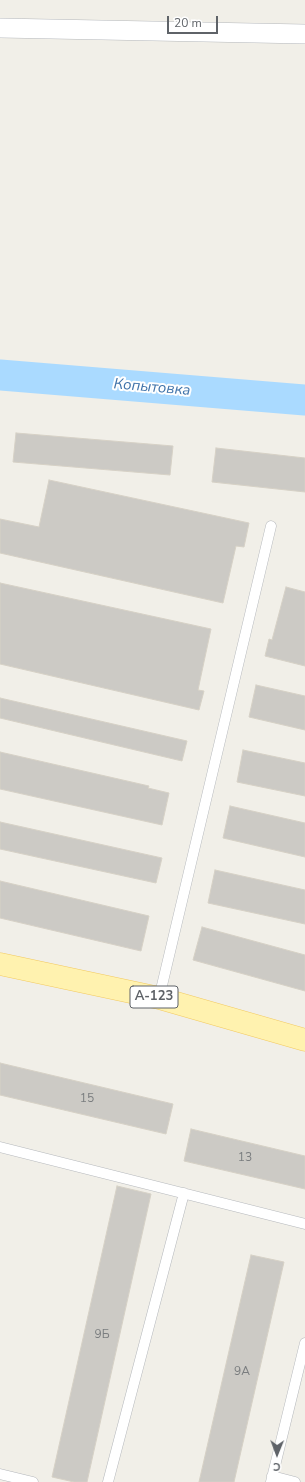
<!DOCTYPE html>
<html>
<head>
<meta charset="utf-8">
<style>
	body { margin:0 }
	#map { position:relative; width:305px; height:1482px; overflow:hidden; background:#f1efe8; font-family:"Nunito Sans",sans-serif }
	canvas { display:block }
	.north { position:absolute; left:257px; top:1434px; width:40px; height:40px; -webkit-text-stroke:3px #fff; paint-order:stroke; rotate:181deg; font-size:11px; font-weight:700; line-height:16px; text-align:center; color:#5f6368 }
	.north::after { content:''; display:block; margin:auto; width:14px; height:18px; background:#5f6368; clip-path:polygon(50% 0,100% 100%,50% 72%,0 100%) }
	.scale { position:absolute; left:167px; top:16px; width:51px; height:18px; box-sizing:border-box; border:2px solid #5f6368; border-top:0; padding-left:5px; font-size:12px; line-height:14px; white-space:nowrap; color:#5f6368; -webkit-text-stroke:3px #fff; paint-order:stroke }
</style>
</head>
<body>
<div id="map">
<canvas width="305" height="1482"></canvas>
<div class="north">С</div>
<div class="scale">20 m</div>
</div>
<script>
const ctx = document.querySelector('canvas').getContext('2d');
ctx.lineJoin = 'round';
const toPath = rows => new Path2D(rows.map(r => 'M' + r).join(''));
function stroke(path, color, width, dash) { ctx.strokeStyle = color; ctx.lineWidth = width; ctx.lineCap = dash ? 'butt' : 'round'; ctx.setLineDash(dash || []); ctx.stroke(path); }
function paint(path, color) { ctx.fillStyle = color; ctx.fill(path, 'evenodd'); }
function write(font, color, halo, rows, align = 'center') {
  ctx.font = font + ' "Nunito Sans",sans-serif'; ctx.lineWidth = 4; ctx.setLineDash([]); ctx.textBaseline = 'middle'; ctx.strokeStyle = halo; ctx.fillStyle = color; for (const [text, x, y, turn = 0] of rows) {
    ctx.save(); ctx.translate(x, y); ctx.rotate((+turn || 0) * Math.PI / 180); ctx.textAlign = isNaN(turn) ? turn : align; if (halo) ctx.strokeText(text, 0, 0); ctx.fillText(text, 0, 0); ctx.restore();
  }
}
const river = toPath([
	[0,375,305,400]
]);
const building = toPath([
	[16,433,173,446,170,475,13,462,16,433],
	[216,448,305,458,305,492,212,482,216,448],
	[49,480,249,523,244,547,236,546,223,603,0,553,0,519,39,527,49,480],
	[0,583,211,629,198,690,204,691,199,710,0,664,0,583],
	[286,587,305,592,305,666,265,656,269,639,272,640,286,587],
	[256,685,305,696,305,730,249,717,256,685],
	[0,698,187,741,182,761,0,718,0,698],
	[243,750,305,763,305,796,237,782,243,750],
	[0,752,149,786,148,788,169,793,162,825,0,789,0,752],
	[230,806,305,823,305,857,223,838,230,806],
	[0,822,162,858,156,883,0,849,0,822],
	[215,870,305,890,305,924,208,903,215,870],
	[0,881,149,916,141,951,0,918,0,881],
	[202,927,305,955,305,991,193,960,202,927],
	[0,1063,173,1104,166,1134,0,1095,0,1063],
	[191,1129,305,1156,305,1189,184,1161,191,1129],
	[117,1186,151,1194,87,1482,74,1482,52,1477,117,1186],
	[251,1255,284,1262,234,1482,199,1482,251,1255]
]);
const lane = toPath([
	[159,998,271,526],
	[0,1147,305,1224],
	[0,1474,33,1482],
	[272,1476,295,1482],
	[108,1482,184,1193],
	[271,1482,305,1343]
]);
const street = toPath([
	[0,28,305,34]
]);
const primary = toPath([
	[0,964,159,998,305,1040]
]);
const numberNames = [
	["15",87,1099],
	["13",245,1158],
	["9Б",102,1335],
	["9А",242,1372]
];
const shields = [
	[154,997,48]
];
const shieldNames = [
	["А-123",154,997]
];
const waterNames = [
	["Копытовка",152,388,5]
];
stroke(river, '#aadaff', 31);
paint(building, '#cccac5');
stroke(building, '#d6d1c6', 1);
stroke(lane, '#b5b8bc', 11);
stroke(street, '#b5b8bc', 20);
stroke(primary, '#f2c960', 23);
stroke(lane, '#fff', 10);
stroke(street, '#fff', 19);
stroke(primary, '#fff2af', 22);
write('12px', '#7a7d7f', null, numberNames);
for (const [x, y, w] of shields) { const box = new Path2D(); box.roundRect(x - w / 2, y - 11, w, 22, 3); ctx.fillStyle = '#fff'; ctx.fill(box); stroke(box, '#5f6368', 1); }
write('bold 13px', '#5f6368', null, shieldNames);
write('italic 15px', '#4174aa', '#fff', waterNames);
</script>
</body>
</html>
